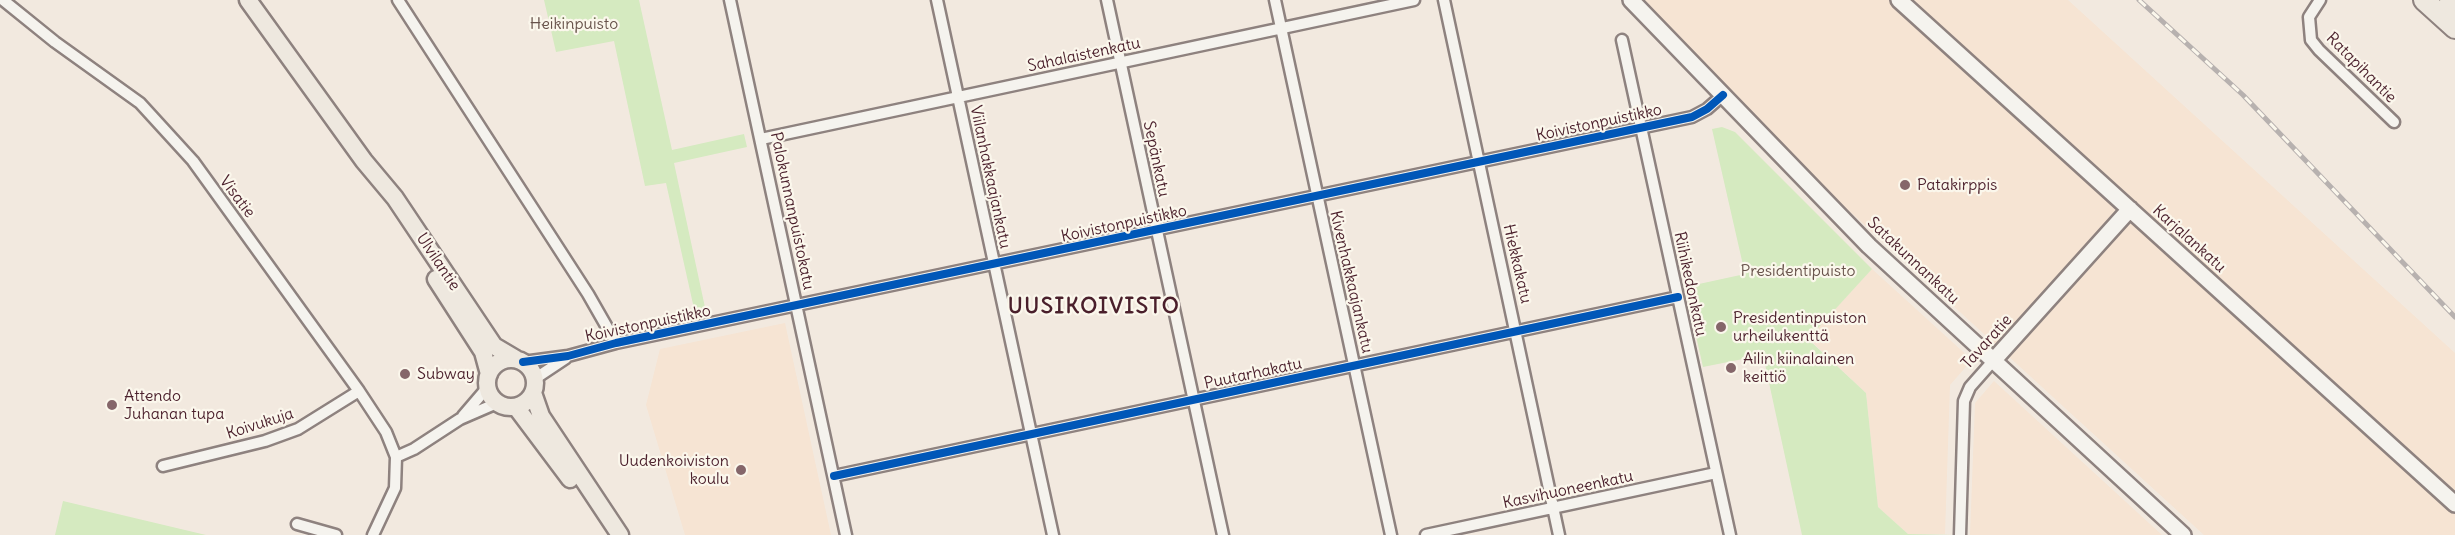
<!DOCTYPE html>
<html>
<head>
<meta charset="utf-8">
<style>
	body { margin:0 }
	canvas { display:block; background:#f2e9df }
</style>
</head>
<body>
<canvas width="2455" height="535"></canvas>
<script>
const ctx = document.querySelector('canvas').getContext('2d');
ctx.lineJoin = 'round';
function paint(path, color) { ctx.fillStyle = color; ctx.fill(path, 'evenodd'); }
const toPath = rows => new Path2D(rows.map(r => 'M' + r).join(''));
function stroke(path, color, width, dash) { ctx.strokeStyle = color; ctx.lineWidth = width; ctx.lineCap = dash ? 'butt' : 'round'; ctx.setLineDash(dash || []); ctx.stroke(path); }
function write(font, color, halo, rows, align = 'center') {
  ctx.font = font + ' Delius,sans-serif'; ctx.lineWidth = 4.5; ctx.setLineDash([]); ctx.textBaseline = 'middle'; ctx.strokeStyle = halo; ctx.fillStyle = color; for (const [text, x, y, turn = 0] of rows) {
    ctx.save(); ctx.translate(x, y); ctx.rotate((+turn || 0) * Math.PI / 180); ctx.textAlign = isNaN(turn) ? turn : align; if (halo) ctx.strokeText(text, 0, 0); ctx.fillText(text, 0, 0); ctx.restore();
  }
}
const built = toPath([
	[1643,0,2068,0,2455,353,2455,535,2204,535,1845,207],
	[1872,269,1972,360,1950,385,1945,534,1908,534,1878,507,1866,393,1808,338],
	[785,323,831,535,685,535,646,405,660,349],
	[1994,381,2162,535,1970,535,1975,403]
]);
const green = toPath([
	[544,0,639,0,672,150,744,134,747,147,674,163,706,312,695,313,666,183,645,186,614,41,556,52],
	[1722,127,1735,132,1872,269,1808,339,1866,393,1878,507,1908,534,1953,535,1802,535,1763,355,1703,367,1685,287,1745,274,1712,129],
	[63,501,206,535,55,535]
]);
const street = toPath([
	[3,0,55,42,140,103,193,161,359,391,386,432,396,457,395,488,373,535],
	[398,0,588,294,616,343],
	[730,0,846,535],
	[937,0,1053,535],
	[1107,0,1223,535],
	[1275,0,1391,535],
	[1444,0,1559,535],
	[2320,0,2309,17,2311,40,2319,50,2394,122],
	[1622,40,1730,535],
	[761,139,1414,0],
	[523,362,568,356,616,343,1692,117,1707,109,1723,95],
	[536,378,566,358],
	[463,416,487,388],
	[396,457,414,449,460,419,497,403],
	[163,466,265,441,298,429,359,391],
	[834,476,1678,297],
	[297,524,336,535],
	[1426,535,1716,473],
	[1960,535,1964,401,1970,387,1993,361]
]);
const secondary = toPath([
	[1631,0,1869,246,2183,535],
	[1899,0,2455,504],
	[1993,361,2130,209]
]);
const primary = toPath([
	[248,0,364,161,395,198,494,346,516,359],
	[436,279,483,352,489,374],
	'487 383a24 24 0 1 1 48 0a24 24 0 1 1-48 0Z',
	[533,393,541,416,620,535],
	[516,407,570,479]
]);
const highway = toPath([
	[2424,0,2455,28],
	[2450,0,2455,5]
]);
const rail = toPath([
	[2139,0,2243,95,2455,317]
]);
const cycleway = toPath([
	[523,362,568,356,616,343,1692,117,1707,109,1723,95],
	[834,476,1678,297]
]);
const markers = [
	[1905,185,6,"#85666a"],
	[1721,327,6,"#85666a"],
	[1731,368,6,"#85666a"],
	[405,374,6,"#85666a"],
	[112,405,6,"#85666a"],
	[741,470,6,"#85666a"]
];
const parkNames = [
	["Heikinpuisto",574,24],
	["Presidentipuisto",1798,271]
];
const streetNames = [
	["Sahalaistenkatu",1084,55,-12],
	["Ratapihantie",2361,68,45],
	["Koivistonpuistikko",1599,123,-12],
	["Sepänkatu",1156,159,78],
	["Viilanhakkaajankatu",990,177,78],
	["Visatie",237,197,53],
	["Palokunnanpuistokatu",792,211,78],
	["Koivistonpuistikko",1124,224,-12],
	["Karjalankatu",2189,239,42],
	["Satakunnankatu",1913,261,43],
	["Ulvilantie",438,262,56],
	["Hiekkakatu",1517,264,77],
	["Kivenhakkaajankatu",1351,282,77],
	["Riihikedonkatu",1690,284,78],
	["Koivistonpuistikko",648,324,-12],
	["Tavaratie",1987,342,-48],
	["Puutarhakatu",1253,374,-12],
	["Koivukuja",260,424,-18],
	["Kasvihuoneenkatu",1568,490,-12]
];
const poiNames = [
	["Patakirppis",1917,185],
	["Presidentinpuiston",1733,318],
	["urheilukenttä",1733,336],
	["Ailin kiinalainen",1743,359],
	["keittiö",1743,377],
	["Subway",417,374],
	["Attendo",124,396],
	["Juhanan tupa",124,414],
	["Uudenkoiviston",729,461,"right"],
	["koulu",729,479,"right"]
];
const districtNames = [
	["UUSIKOIVISTO",1094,307]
];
paint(built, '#f6e4d3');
paint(green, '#d5eac0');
stroke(street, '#8e827f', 15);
stroke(secondary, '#8e827f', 20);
stroke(primary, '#8e827f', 21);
stroke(highway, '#8e827f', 24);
stroke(street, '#f5f3ee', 10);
stroke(secondary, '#f5f3ee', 15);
stroke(primary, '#eee8df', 16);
stroke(highway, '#eee8df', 20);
stroke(rail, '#b7b1af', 5);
stroke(rail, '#fbf7ec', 3, [9]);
stroke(cycleway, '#0057b8', 8);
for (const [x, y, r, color] of markers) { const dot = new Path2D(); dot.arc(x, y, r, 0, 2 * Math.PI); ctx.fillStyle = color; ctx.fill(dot); stroke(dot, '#fbf7ec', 2); }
write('16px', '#67524a', '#fbf7ec', parkNames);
write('16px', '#4a1f2b', '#fbf7ec', streetNames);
write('16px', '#4a1f2b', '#fbf7ec', poiNames, 'left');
ctx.letterSpacing = '1.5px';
write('bold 22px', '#4a1f2b', '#fbf7ec', districtNames);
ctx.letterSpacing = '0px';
</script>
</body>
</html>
